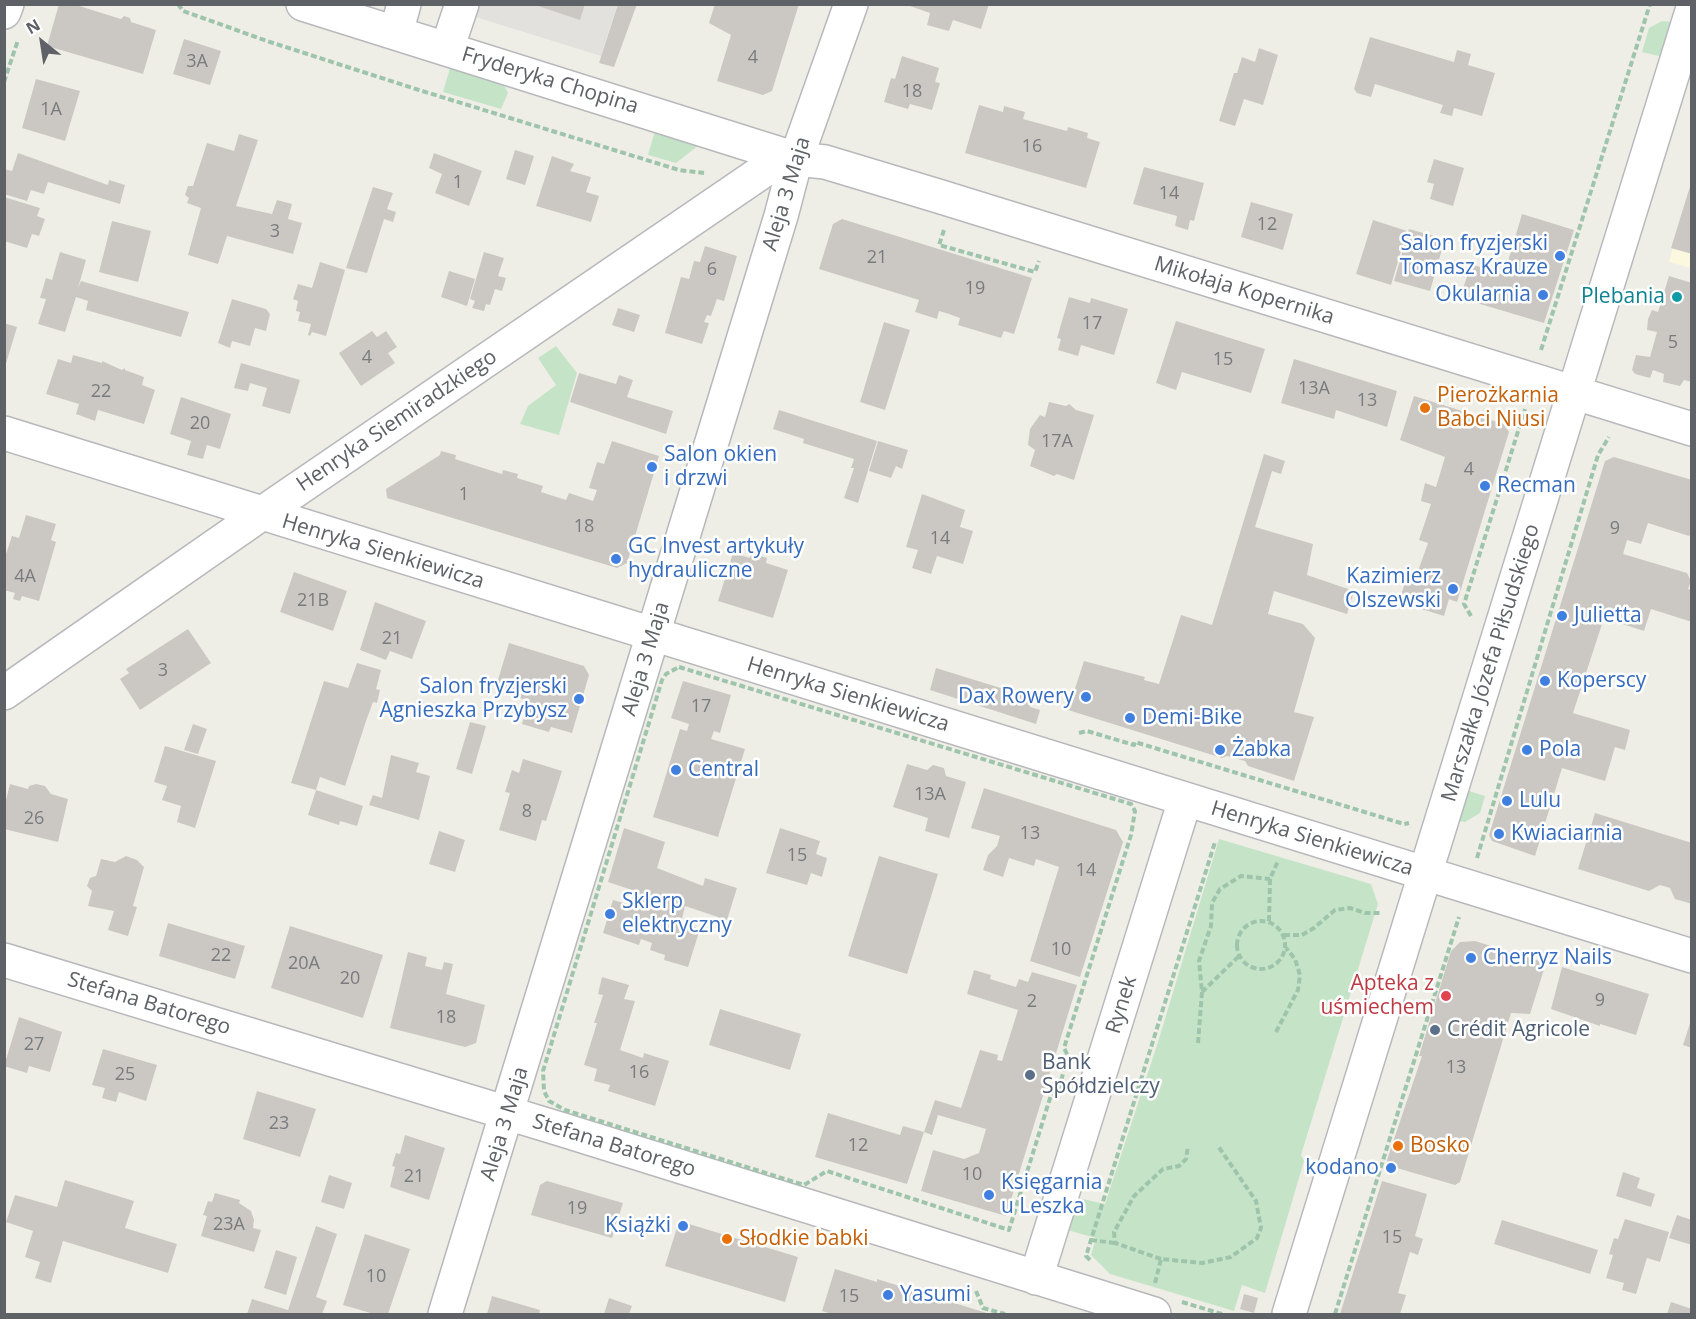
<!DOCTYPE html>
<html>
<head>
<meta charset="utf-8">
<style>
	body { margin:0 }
	#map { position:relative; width:1696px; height:1319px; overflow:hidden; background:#efeee6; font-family:"Open Sans",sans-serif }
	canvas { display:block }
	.frame { position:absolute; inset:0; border:6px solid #5e6166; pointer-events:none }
	.north { position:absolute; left:12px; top:12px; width:60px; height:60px; -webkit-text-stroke:4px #fff; paint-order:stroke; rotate:330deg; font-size:16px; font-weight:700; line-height:24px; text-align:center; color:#5e6166 }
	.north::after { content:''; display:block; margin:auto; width:21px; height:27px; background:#5e6166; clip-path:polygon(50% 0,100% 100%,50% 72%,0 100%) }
</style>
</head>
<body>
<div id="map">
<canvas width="1696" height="1319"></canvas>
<div class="frame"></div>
<div class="north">N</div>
</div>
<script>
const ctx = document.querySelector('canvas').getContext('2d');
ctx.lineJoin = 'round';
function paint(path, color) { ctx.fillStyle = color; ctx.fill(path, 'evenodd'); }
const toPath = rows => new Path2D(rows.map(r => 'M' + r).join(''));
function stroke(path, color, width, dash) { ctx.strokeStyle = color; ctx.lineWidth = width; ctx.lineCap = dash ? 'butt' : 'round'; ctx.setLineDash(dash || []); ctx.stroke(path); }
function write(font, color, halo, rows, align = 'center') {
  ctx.font = font + ' "Open Sans",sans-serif'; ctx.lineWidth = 5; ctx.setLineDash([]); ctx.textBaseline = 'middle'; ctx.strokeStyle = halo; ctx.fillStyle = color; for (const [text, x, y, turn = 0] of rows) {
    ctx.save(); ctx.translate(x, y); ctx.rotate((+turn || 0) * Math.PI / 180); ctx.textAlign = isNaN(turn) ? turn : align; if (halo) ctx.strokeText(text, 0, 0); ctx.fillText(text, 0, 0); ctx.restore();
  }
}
const commercial = toPath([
	[1691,181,1691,268,1669,262]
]);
const industrial = toPath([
	[437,5,617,5,601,56]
]);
const green = toPath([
	[1662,21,1674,22,1663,57,1642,52,1649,28],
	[450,68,504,85,508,93,501,109,443,92],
	[655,131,699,145,676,163,648,155],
	[556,346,577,373,559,435,520,424,528,406,556,385,538,358],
	[1466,790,1485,796,1480,813,1465,822,1457,821],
	[1219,839,1371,884,1378,904,1301,1155,1304,1161,1265,1293,1242,1285,1234,1311,1110,1274,1091,1255,1096,1238,1067,1230,1078,1198,1105,1204,1158,1042]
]);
const building = toPath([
	[59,4,73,4,121,19,124,16,130,18,131,22,156,30,143,74,47,46],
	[532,4,585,4,580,20],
	[618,4,637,4,614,67,599,63],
	[715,4,799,4,772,91,763,95,717,81,731,35,709,23],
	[904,4,989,4,981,29,953,20,949,31,927,25,930,13],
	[1370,37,1454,62,1457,50,1471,54,1468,65,1495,73,1482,116,1454,108,1452,116,1440,113,1443,105,1375,84,1371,97,1357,93,1354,89],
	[184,39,221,51,210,85,173,74],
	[1259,48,1278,55,1263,105,1244,99,1235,126,1219,121,1234,73,1237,73,1242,57,1255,62],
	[902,56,939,68,935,82,940,83,932,110,910,104,908,109,884,102,891,78,895,79],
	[36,79,80,91,65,141,22,128],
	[979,105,1003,112,1004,106,1025,112,1023,119,1067,131,1068,127,1088,133,1087,138,1100,142,1086,188,965,153],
	[239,134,258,140,236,206,272,214,277,200,292,204,288,219,302,223,293,254,227,236,218,264,188,255,201,208,187,203,189,198,185,195,188,186,193,186,207,143,234,151],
	[515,150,534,156,525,185,506,179],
	[18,153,108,185,109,180,125,185,120,204,48,182,44,194,31,190,27,201,4,194,4,169,12,171],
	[434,153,482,171,469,206,435,193,442,174,429,168],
	[552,156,574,164,570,171,591,177,586,192,599,196,591,222,536,206],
	[1434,159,1464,168,1453,206,1430,199,1434,184,1427,182],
	[1144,167,1204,183,1194,221,1190,220,1188,230,1175,226,1177,216,1133,204],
	[1691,183,1692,183,1692,254,1671,248],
	[373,187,393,193,387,209,396,212,393,222,384,219,367,273,346,268],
	[4,197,40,208,37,216,45,219,39,236,32,234,27,248,4,241],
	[1251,202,1293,214,1283,250,1241,237],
	[1522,214,1574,230,1544,323,1460,298,1471,264,1504,275],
	[842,219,1032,278,1014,334,1004,331,1001,338,958,325,960,318,949,314,939,311,937,319,915,312,919,300,819,269,833,224],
	[1373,220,1407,231,1391,285,1356,274],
	[112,221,151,231,138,282,99,272],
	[1409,229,1445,239,1430,291,1394,281],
	[705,246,737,256,724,301,717,299,711,316,707,315,704,322,709,323,702,344,665,333,681,277,689,279,694,261,700,262],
	[60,252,86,260,78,288,81,281,189,312,181,337,86,310,88,301,76,297,65,332,38,324,46,299,40,298,46,278,52,280],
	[484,252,504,258,498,276,506,278,502,291,495,289,490,305,486,304,484,311,472,308,475,301,470,299],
	[320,262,345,270,326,336,312,332,310,336,308,335,311,324,298,321,300,312,296,311,298,301,293,299,298,284,312,288],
	[449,271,475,279,467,306,441,297],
	[1669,276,1692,283,1692,382,1684,380,1680,386,1663,382,1664,374,1653,370,1650,378,1635,374,1632,370,1636,355,1650,357,1657,332,1647,330,1648,319,1652,310,1658,312],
	[1069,297,1090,303,1091,298,1128,309,1114,355,1081,345,1078,356,1058,350,1061,339,1057,338],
	[232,299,266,309,270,314,266,331,255,328,250,346,232,341,230,348,218,343],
	[618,308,640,315,634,332,612,325],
	[1176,321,1265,349,1251,393,1182,372,1176,390,1156,383],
	[884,322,910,330,885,410,860,402],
	[4,323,17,327,5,367,4,367],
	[372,331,377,337,386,331,397,347,388,353,395,363,361,386,339,353],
	[73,355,102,363,102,361,122,370,125,368,125,370,144,377,142,385,155,390,144,424,98,410,95,421,76,414,79,404,46,394,58,359,71,363],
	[1294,359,1397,391,1387,427,1336,410,1334,419,1281,403],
	[241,363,300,380,290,414,262,406,267,388,250,383,248,391,234,388],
	[579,373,616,384,619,375,633,380,627,397,673,411,666,434,570,402],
	[1414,396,1504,424,1509,432,1457,602,1449,599,1444,616,1399,602,1409,569,1418,571,1428,543,1419,540,1431,504,1421,501,1425,483,1436,487,1445,457,1400,440],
	[181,397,231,414,220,449,207,445,203,459,187,455,191,441,170,434],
	[1049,402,1066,406,1069,404,1076,410,1094,415,1074,480,1057,474,1054,476,1030,466,1035,450,1028,445,1030,429,1040,415,1045,417],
	[779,410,877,441,858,503,844,498,854,468,851,468,854,459,803,443,804,439,773,429],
	[612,441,659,456,627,563,617,568,387,498,386,489,440,455,441,451,456,455,455,459,502,474,503,470,518,474,517,478,543,486,541,492,566,500,569,493,593,501,597,490,589,488,597,462,604,464],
	[878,441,908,450,902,469,896,466,891,478,869,471],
	[1264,454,1285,461,1281,474,1272,471,1255,527,1313,544,1307,575,1354,591,1347,614,1274,591,1268,614,1303,624,1315,638,1294,712,1314,717,1294,781,1248,766,1245,761,1227,756,1222,758,1068,710,1084,661,1145,677,1144,680,1159,684,1181,615,1212,625],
	[1614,457,1692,480,1692,532,1689,536,1648,523,1641,544,1627,540,1623,554,1687,573,1691,581,1688,589,1692,590,1692,622,1651,609,1644,631,1604,618,1573,713,1630,730,1625,750,1615,747,1605,781,1562,768,1535,856,1492,841,1489,835,1605,461],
	[922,494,965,510,960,527,973,531,963,564,937,556,931,574,912,568,918,550,906,547],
	[26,515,56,524,51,540,56,542,39,601,22,596,20,601,13,599,15,593,4,590,4,560,12,536,19,538],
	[733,553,750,558,751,553,767,558,766,563,788,570,773,618,718,601],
	[294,572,347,591,333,631,280,612],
	[375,602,426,621,412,659,390,651,386,660,360,650],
	[188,629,211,663,140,710,120,679,129,673,126,669],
	[509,643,584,666,589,675,572,733,551,727,549,732,522,724,529,701,495,690],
	[357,663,381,670,376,689,380,690,377,703,373,702,366,721,345,786,320,777,316,790,291,783,324,681,348,688],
	[936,668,1033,698,1030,707,1040,710,1036,724,930,690],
	[683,681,731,695,720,733,714,731,711,739,745,749,718,837,653,817,680,729,687,731,689,724,671,718],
	[470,722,486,726,472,774,456,769],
	[193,724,207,729,198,754,184,750],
	[165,746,216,761,195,828,177,822,181,806,162,800,167,786,154,782],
	[391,755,419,763,416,772,430,776,419,820,369,805,373,795,382,798],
	[523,759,562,771,546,821,542,820,536,841,499,830,510,793,505,792,512,770,519,773],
	[907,764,927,770,933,765,944,768,946,776,966,782,949,838,925,831,928,818,893,807],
	[10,784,28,789,29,786,36,784,45,786,51,794,68,799,58,842,4,829,4,808],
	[984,788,1116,830,1123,842,1080,977,1030,961,1059,867,1036,859,1034,866,1009,858,1003,877,983,870,988,855,997,846,1000,836,971,828],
	[316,790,363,806,357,826,340,821,339,825,308,815],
	[1595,813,1692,843,1692,904,1675,899,1670,888,1660,885,1649,891,1578,869],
	[624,828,665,842,657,868,703,886,705,878,737,888,727,920,685,906,681,923,700,929,688,967,664,960,665,955,650,950,652,943,641,939,639,945,603,933,613,900,630,905,635,891,608,882],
	[780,828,820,841,816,854,827,858,822,877,811,873,807,885,766,873],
	[439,831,465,840,455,872,429,864],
	[126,856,137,860,144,867,133,906,137,907,128,936,108,930,114,911,88,906,92,891,87,886,90,878,96,876,101,859,115,862],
	[879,856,938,874,907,974,848,956],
	[168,923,245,946,235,979,159,956],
	[290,926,383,955,363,1018,271,988],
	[1475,941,1546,963,1530,1014,1511,1013,1460,1182,1455,1185,1390,1166,1387,1160,1422,1056,1419,1056,1451,951,1460,942],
	[408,952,427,957,425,966,442,970,444,962,453,964,446,994,485,1005,476,1043,465,1047,390,1028],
	[1562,967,1649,994,1636,1035,1600,1024,1600,1026,1551,1009],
	[974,970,991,975,990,979,1016,987,1019,979,1028,982,1032,972,1077,985,1006,1216,921,1191,933,1150,964,1159,979,1153,986,1129,938,1115,932,1135,924,1132,907,1184,815,1157,828,1113,900,1135,903,1126,924,1132,935,1100,961,1108,980,1050,998,1055,997,1060,1002,1061,1018,1010,967,994],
	[602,977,629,985,624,999,635,1001,620,1050,643,1058,644,1053,669,1061,655,1106,608,1091,610,1085,594,1081,597,1069,584,1065,597,1023,594,1023,603,995,598,994],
	[720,1009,801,1034,790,1070,709,1045],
	[19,1017,62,1032,50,1072,29,1066,27,1073,4,1066],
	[1691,1020,1692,1020,1692,1048,1683,1045],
	[103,1049,157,1065,146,1101,119,1092,116,1102,102,1098,105,1088,92,1085],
	[257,1091,316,1109,300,1157,243,1139],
	[405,1135,445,1148,429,1200,390,1187,395,1167,392,1166,396,1153,400,1154],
	[1623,1172,1640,1178,1637,1188,1655,1194,1651,1207,1616,1196],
	[329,1175,352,1183,344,1209,321,1202],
	[65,1180,134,1201,125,1228,177,1244,168,1273,63,1241,51,1283,35,1278,40,1262,25,1257,33,1231,6,1222,15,1195,57,1207],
	[547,1181,623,1203,612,1238,531,1215,540,1185],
	[1382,1181,1427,1194,1415,1236,1423,1239,1418,1255,1410,1252,1398,1293,1406,1295,1400,1314,1340,1314],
	[215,1193,240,1200,239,1203,251,1211,254,1220,253,1228,261,1230,254,1252,201,1236,207,1216,203,1215,208,1201,212,1202],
	[1677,1215,1692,1220,1692,1245,1669,1238],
	[1625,1219,1669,1232,1660,1262,1647,1258,1636,1294,1622,1290,1624,1283,1606,1278,1613,1255,1609,1254,1614,1238,1618,1239],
	[1502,1220,1598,1250,1590,1274,1494,1244],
	[679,1221,798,1257,785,1302,665,1266],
	[316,1226,337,1234,316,1297,327,1301,322,1314,247,1314,252,1299,288,1310],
	[365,1234,410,1249,388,1314,374,1314,343,1305],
	[276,1250,297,1257,286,1295,264,1288],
	[835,1269,877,1282,877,1279,990,1314,832,1314,822,1311],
	[1244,1294,1258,1298,1254,1313,1240,1309],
	[492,1296,540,1310,539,1314,487,1314],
	[609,1298,632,1306,629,1314,604,1314],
	[1671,1302,1692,1309,1692,1314,1667,1314]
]);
const path = toPath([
	[178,4,183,11,270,42,419,90,679,170,704,173],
	[4,82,18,40],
	[944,230,939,245,1035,272,1039,261],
	[1541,350,1650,4],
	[1471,616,1464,604,1525,409],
	[679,667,1131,804,1135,811,1131,835,1064,1048,1068,1056,1059,1088,1051,1095,1009,1230,827,1171,804,1185,565,1110,549,1101,544,1091,543,1071,662,680,666,674,679,667],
	[1079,733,1087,731,1134,745,1135,742,1404,824,1409,823],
	[1477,858,1598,455,1609,437],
	'1237 945a24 24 0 1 1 48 0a24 24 0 1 1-48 0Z',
	[1269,921,1270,879,1278,861],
	[1284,935,1302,935,1314,928,1335,910,1350,908,1365,913,1381,913],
	[1202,992,1239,956],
	[1276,1032,1298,990,1300,975,1295,959,1286,948],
	[1198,1043,1202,992,1199,961,1211,926,1212,903,1220,889,1241,876,1270,879],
	[1091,1240,1115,1243],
	[1161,1259,1115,1243,1114,1232,1134,1196,1163,1169,1179,1166,1186,1159,1188,1146],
	[1090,1260,1086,1256,1215,842],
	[1155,1283,1161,1259,1202,1263,1231,1257,1257,1238,1261,1228,1256,1201,1218,1146],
	[976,1291,983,1308,1005,1314],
	[1182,1302,1222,1314],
	[1335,1314,1459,917]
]);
const minor = toPath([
	[303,4,796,159,825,162,938,196,1692,429],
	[4,12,7,4],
	[396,33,404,4],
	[447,49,462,4],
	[4,433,1692,956],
	[4,693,261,514,766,169,796,159],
	[4,960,560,1129,1154,1314],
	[1036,1278,1185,800],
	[445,1314,781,216,796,159,851,4],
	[1289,1314,1692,11]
]);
const markers = [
	[1560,256,6,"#3f7fe0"],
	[1543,295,6,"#3f7fe0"],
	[1677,297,6,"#0f9aa8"],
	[1425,408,6,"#e8710a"],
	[652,467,6,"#3f7fe0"],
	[1485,486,6,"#3f7fe0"],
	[616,559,6,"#3f7fe0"],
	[1453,589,6,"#3f7fe0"],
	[1562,616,6,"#3f7fe0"],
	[1545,681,6,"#3f7fe0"],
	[1086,697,6,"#3f7fe0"],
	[579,699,6,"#3f7fe0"],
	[1130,718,6,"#3f7fe0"],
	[1220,750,6,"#3f7fe0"],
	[1527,750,6,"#3f7fe0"],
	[676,770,6,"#3f7fe0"],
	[1507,801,6,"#3f7fe0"],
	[1499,834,6,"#3f7fe0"],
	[610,914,6,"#3f7fe0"],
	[1471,958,6,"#3f7fe0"],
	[1446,996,6,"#e0444e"],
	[1435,1030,6,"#5c6f8a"],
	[1030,1075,6,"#5c6f8a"],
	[1398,1146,6,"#e8710a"],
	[1391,1168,6,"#3f7fe0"],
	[989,1195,6,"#3f7fe0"],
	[683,1226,6,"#3f7fe0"],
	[727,1239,6,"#e8710a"],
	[888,1295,6,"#3f7fe0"]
];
const numberNames = [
	["4",753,58],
	["3A",197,62],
	["18",912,92],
	["1A",51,110],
	["16",1032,147],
	["1",458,183],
	["14",1169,194],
	["12",1267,225],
	["3",275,232],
	["21",877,258],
	["6",712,270],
	["19",975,289],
	["17",1092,324],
	["5",1673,343],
	["4",367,358],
	["15",1223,360],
	["13A",1314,389],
	["22",101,392],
	["13",1367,401],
	["20",200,424],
	["17A",1057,442],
	["4",1469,470],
	["1",464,495],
	["18",584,527],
	["9",1615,529],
	["14",940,539],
	["4A",25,577],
	["21B",313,601],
	["21",392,639],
	["3",163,671],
	["17",701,707],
	["13A",930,795],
	["8",527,812],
	["26",34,819],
	["13",1030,834],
	["15",797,856],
	["14",1086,871],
	["10",1061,950],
	["22",221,956],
	["20A",304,964],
	["20",350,979],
	["9",1600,1001],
	["2",1032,1002],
	["18",446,1018],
	["27",34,1045],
	["13",1456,1068],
	["16",639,1073],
	["25",125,1075],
	["23",279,1124],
	["12",858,1146],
	["10",972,1175],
	["21",414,1177],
	["19",577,1209],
	["23A",229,1225],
	["15",1392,1238],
	["10",376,1277],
	["15",849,1297]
];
const streetNames = [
	["Fryderyka Chopina",550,81,17],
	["Aleja 3 Maja",787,194,-73],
	["Mikołaja Kopernika",1244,291,17],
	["Henryka Siemiradzkiego",397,421,-34],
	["Henryka Sienkiewicza",383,552,17],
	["Aleja 3 Maja",646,659,-73],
	["Marszałka Józefa Piłsudskiego",1491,663,-73],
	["Henryka Sienkiewicza",848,695,17],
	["Henryka Sienkiewicza",1312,839,17],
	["Stefana Batorego",149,1004,17],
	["Rynek",1122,1005,-73],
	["Aleja 3 Maja",505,1124,-73],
	["Stefana Batorego",614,1146,17]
];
const shopNames = [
	["Salon fryzjerski",1548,244,"right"],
	["Tomasz Krauze",1548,268,"right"],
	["Okularnia",1531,295,"right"],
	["Salon okien",664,455],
	["i drzwi",664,479],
	["Recman",1497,486],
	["GC Invest artykuły",628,547],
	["hydrauliczne",628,571],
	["Kazimierz",1441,577,"right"],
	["Olszewski",1441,601,"right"],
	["Julietta",1574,616],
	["Koperscy",1557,681],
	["Salon fryzjerski",567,687,"right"],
	["Agnieszka Przybysz",567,711,"right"],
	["Dax Rowery",1074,697,"right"],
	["Demi-Bike",1142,718],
	["Żabka",1232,750],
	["Pola",1539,750],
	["Central",688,770],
	["Lulu",1519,801],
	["Kwiaciarnia",1511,834],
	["Sklerp",622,902],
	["elektryczny",622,926],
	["Cherryz Nails",1483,958],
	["kodano",1379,1168,"right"],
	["Księgarnia",1001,1183],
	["u Leszka",1001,1207],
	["Książki",671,1226,"right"],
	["Yasumi",900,1295]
];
const cultureNames = [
	["Plebania",1665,297]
];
const foodNames = [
	["Pierożkarnia",1437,396],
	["Babci Niusi",1437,420],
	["Bosko",1410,1146],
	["Słodkie babki",739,1239]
];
const healthNames = [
	["Apteka z",1434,984],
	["uśmiechem",1434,1008]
];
const serviceNames = [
	["Crédit Agricole",1447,1030],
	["Bank",1042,1063],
	["Spółdzielczy",1042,1087]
];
paint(commercial, '#fcf7df');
paint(industrial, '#e3e1de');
paint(green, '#c5e4c7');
paint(building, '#cbc8c4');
stroke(minor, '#b7b8bc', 36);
stroke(path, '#9ec5ac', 4, [6, 3]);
stroke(minor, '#fff', 33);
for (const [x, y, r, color] of markers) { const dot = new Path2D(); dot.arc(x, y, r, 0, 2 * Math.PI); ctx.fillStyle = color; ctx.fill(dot); stroke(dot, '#fff', 2); }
write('18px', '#797b7e', null, numberNames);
write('21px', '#5e6166', '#fff', streetNames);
write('21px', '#366cbe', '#fff', shopNames, 'left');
write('21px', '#0d838f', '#fff', cultureNames, 'right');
write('21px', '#c56008', '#fff', foodNames, 'left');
write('21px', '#be3a42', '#fff', healthNames, 'right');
write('21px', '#4e5e75', '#fff', serviceNames, 'left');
</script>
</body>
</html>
